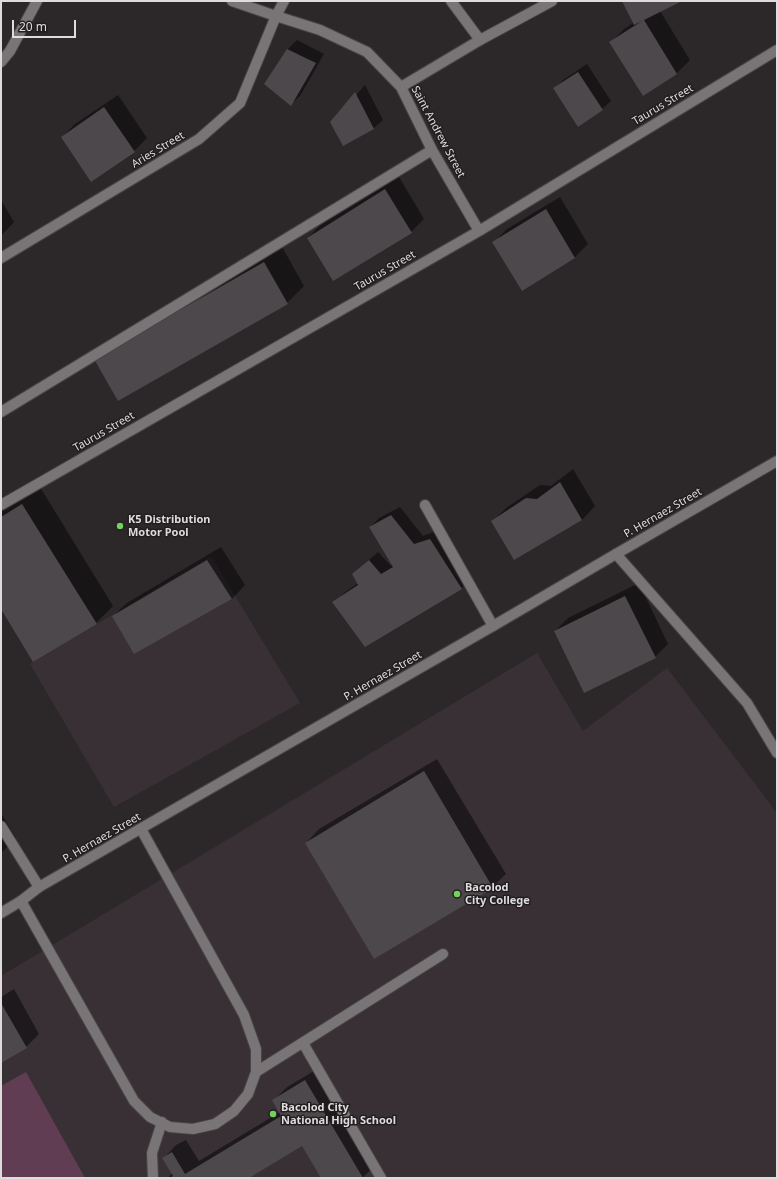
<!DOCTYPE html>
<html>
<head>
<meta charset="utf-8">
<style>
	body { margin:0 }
	#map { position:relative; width:778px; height:1179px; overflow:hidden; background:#2c282a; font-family:"Noto Sans",sans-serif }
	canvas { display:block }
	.frame { position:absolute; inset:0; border:2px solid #dfdcde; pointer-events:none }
	.scale { position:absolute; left:12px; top:20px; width:64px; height:18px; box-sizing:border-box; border:2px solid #dfdcde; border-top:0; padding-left:5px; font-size:12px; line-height:14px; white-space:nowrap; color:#dfdcde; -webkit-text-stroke:3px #221e20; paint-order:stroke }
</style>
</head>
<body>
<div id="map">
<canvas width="778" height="1179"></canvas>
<div class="frame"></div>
<div class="scale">20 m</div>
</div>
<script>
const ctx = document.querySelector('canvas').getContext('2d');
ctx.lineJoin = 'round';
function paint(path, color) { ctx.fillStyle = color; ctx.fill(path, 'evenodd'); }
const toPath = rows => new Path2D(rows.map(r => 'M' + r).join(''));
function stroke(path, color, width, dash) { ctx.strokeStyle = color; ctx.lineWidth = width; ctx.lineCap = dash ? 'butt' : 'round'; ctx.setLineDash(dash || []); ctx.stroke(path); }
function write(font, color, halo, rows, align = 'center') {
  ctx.font = font + ' "Noto Sans",sans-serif'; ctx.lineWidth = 3; ctx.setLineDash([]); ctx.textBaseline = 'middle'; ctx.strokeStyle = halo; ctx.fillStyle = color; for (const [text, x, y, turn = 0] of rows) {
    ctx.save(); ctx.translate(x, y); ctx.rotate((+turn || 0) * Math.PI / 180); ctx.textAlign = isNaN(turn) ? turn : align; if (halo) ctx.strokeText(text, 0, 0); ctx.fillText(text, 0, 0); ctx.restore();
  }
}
const built = toPath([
	[211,556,300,703,114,807,30,664],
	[537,653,583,731,667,668,777,813,777,1178,1,1178,1,976]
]);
const green = toPath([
	[26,1072,85,1178,1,1178,1,1086]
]);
const shadow = toPath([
	[623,1,680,1,660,11,690,60,677,73,644,94,611,42,624,29,633,23],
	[297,40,324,54,300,96,291,104,288,49],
	[587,64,611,101,602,109,554,89,563,80],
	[365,85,383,120,374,128,332,122],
	[118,95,147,138,134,151,62,137,75,124],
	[399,177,424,219,411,232,308,238,321,224],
	[560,197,588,244,575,257,522,290,494,242,507,229],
	[1,200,14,222,1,236],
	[281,245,304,286,287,303,113,342],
	[573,469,595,506,582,520,493,521,506,508,540,485,551,486],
	[40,487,113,606,96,623,1,607,1,511],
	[400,507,423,536,439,530,470,579,462,588,365,646,334,603,343,594,358,583,362,566,378,552,391,566,393,565,370,527,379,518],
	[221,547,245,585,232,599,135,653,113,616,127,603],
	[639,583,668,644,655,657,555,631,568,618],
	[437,759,506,874,492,887,306,843,319,829],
	[1,813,16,838,1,853],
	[14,989,39,1034,26,1047,1,1061,1,997],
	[319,1068,376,1165,362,1178,322,1178,303,1145,247,1178,168,1178,172,1173,163,1159,176,1145,186,1140,199,1161,280,1112,274,1100,287,1087]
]);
const building = toPath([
	[622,1,682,1,644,20,677,74,643,96,609,42,642,21,634,25],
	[287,49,316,63,291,106,264,84],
	[578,72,603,110,578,127,553,88],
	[355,92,374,129,343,146,330,122],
	[104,107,135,152,91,182,61,137],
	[385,189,412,233,333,281,307,238],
	[546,209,575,258,522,291,492,242],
	[264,262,288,304,118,401,94,359],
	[560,482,582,520,514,560,491,521,526,498,537,499],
	[22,504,97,624,33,662,1,609,1,517],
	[391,515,414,544,430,539,462,589,365,647,332,602,358,585,352,574,369,560,381,574,393,567,369,527],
	[207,560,232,599,134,654,112,616],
	[625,596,656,658,584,693,554,631],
	[424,771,493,888,374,959,305,843],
	[1,1003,27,1048,1,1063],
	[305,1080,363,1178,321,1178,302,1146,249,1178,170,1178,173,1176,162,1158,172,1152,185,1174,281,1116,272,1100]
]);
const lane = toPath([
	[451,1,480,40],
	[276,16,284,1],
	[425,505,493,626],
	[21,901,134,1101,150,1117,170,1127,193,1129,215,1124,234,1111,248,1094,256,1072,256,1049,244,1015,141,829],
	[303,1043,381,1178],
	[256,1072,443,954],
	[153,1178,152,1153,162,1122]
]);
const street = toPath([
	[276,16,320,30,367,52,401,87,432,150,479,231],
	[1,62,10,51,37,1],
	[401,87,480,40,552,1],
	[1,412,432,150],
	[1,505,479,231,777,50],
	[616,554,747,703,777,753],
	[1,826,39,887]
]);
const secondary = toPath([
	[1,258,199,139,240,103,276,16,232,1],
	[1,913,21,901,39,887,493,626,616,554,777,461]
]);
const markers = [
	[120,526,4,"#73d25c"],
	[457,894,4,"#73d25c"],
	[273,1114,4,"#73d25c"]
];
const streetNames = [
	["Taurus Street",663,105,-31],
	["Saint Andrew Street",438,132,62],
	["Aries Street",158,150,-31],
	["Taurus Street",385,271,-30],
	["Taurus Street",104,432,-30],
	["P. Hernaez Street",663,513,-30],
	["P. Hernaez Street",383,676,-30],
	["P. Hernaez Street",102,838,-30]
];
const poiNames = [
	["K5 Distribution",128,520],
	["Motor Pool",128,533],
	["Bacolod",465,888],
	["City College",465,901],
	["Bacolod City",281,1108],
	["National High School",281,1121]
];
paint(built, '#393035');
paint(green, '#603d53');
paint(shadow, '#0007');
paint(building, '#4d484b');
stroke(lane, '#494648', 12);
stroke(street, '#494648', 12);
stroke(secondary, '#494648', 12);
stroke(lane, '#797577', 10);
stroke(street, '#797577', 10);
stroke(secondary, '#797577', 10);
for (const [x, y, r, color] of markers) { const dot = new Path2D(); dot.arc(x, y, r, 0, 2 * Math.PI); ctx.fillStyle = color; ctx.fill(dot); stroke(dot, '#221e20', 1.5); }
write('11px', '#dfdcde', '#221e20', streetNames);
write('bold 11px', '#dfdcde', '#221e20', poiNames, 'left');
</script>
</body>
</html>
